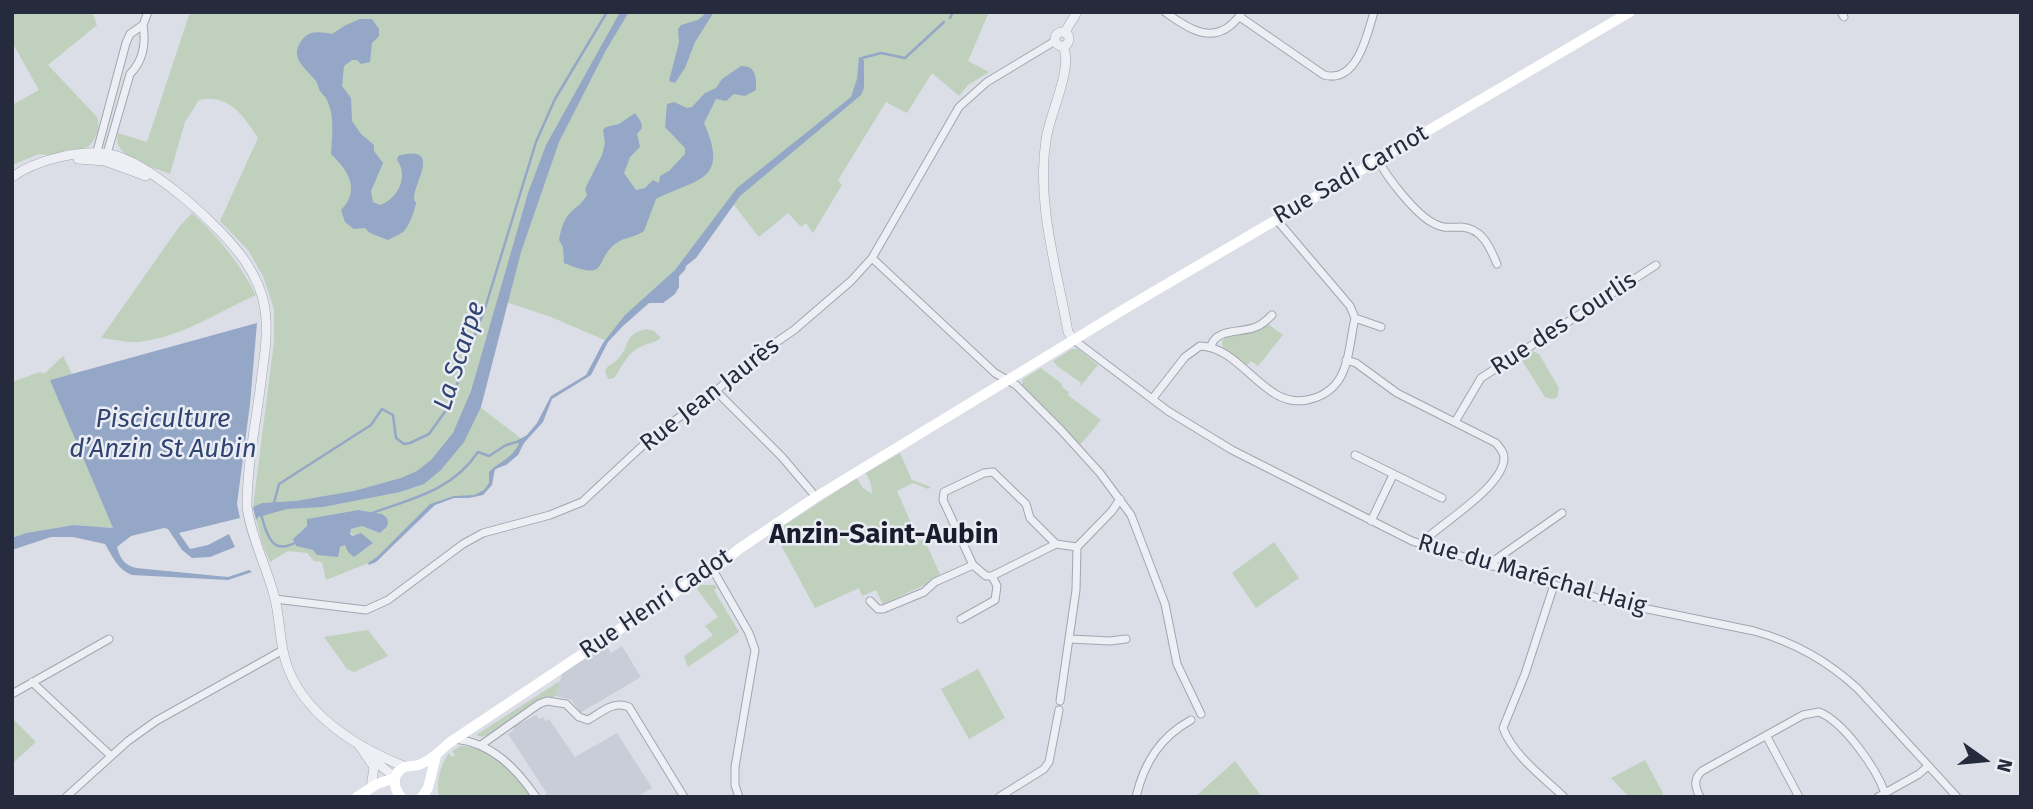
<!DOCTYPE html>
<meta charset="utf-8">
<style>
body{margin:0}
#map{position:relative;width:2033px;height:809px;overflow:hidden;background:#dbdee6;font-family:"Fira Sans",sans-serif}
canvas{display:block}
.frame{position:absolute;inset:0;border:14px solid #252b3c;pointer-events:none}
.north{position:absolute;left:1949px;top:725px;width:70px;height:70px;-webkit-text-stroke:5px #eaedf4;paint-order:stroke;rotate:105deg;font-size:19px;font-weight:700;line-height:28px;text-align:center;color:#252b3c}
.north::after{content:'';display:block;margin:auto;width:24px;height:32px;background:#252b3c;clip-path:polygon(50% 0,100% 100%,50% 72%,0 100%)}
</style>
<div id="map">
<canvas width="2033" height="809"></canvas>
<div class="frame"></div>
<div class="north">N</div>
</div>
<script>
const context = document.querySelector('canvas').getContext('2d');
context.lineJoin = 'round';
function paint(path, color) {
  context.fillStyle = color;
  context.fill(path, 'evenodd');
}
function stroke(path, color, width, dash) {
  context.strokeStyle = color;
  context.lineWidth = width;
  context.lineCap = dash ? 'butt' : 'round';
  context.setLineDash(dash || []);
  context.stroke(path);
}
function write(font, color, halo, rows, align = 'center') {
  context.font = font + ' "Fira Sans",sans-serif';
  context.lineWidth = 5;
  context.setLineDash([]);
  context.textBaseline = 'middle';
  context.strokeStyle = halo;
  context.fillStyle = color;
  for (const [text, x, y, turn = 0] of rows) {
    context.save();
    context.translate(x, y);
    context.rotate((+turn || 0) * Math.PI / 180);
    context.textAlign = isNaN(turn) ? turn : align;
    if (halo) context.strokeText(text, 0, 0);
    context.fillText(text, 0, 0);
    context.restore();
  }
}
paint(new Path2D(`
 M605,643l6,10 11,-7 19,31 -61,36 -8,-13 -16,-4 7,-25z
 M536,715l3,4 4,-2 2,4 4,-2 26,38 42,-24 35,55 -15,9h-85l-2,-2 -5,2 1,-5 -38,-58 6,-4 -1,-3z`), '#c9cdd8');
paint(new Path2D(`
 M12,12h80l5,13 -49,40 49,52c4,10 -1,23 -9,30l-39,8 -10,-1 -27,11v-60l27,-15 -27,-48z
 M190,12h799l-21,49 21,11 -21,13 -9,11 -27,-23 -25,40 -21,-11 -48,78 4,5 -29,48 -7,-10 -5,4 -13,-14 -29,24 -25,-32 -82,92 -45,44 -56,-24 -48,-16 -27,103 47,36 -7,13 -25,21 1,6 -6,10 -10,6 -21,1 -22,7 -57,56 -50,20 -4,-18 -8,-1 -7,-8 -19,-2 -18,11 -8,-19 -9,-36 21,-165v-33l-11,-33 -15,-26 -28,-29 38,-83c-14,-22 -30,-45 -59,-38l-14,22 -15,52c-17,-8 -59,-15 -52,-41l29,9zM358,510l17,4 11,15 -6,4 -18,-7 -11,3 -1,4 21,12 -13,8 -10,-1 -2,-7 -6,2 -3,4 -24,-1 -17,-4 -1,-5 4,-8 8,-7 1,-7z
 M192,213c27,24 47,50 64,82 -38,17 -74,42 -117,47 -12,1 -26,-3 -38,-4l78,-111z
 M1268,324l15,11 -25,31 -7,-5 -5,5 -23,-18 -1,-7 5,-5z
 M647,329l7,2 7,7c-6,5 -14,5 -21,9 -13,6 -18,20 -26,31l-6,1 -3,-8c3,-7 7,-6 12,-11 14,-13 5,-26 30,-31z
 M1072,349h6l20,16 -19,23 2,-5 -24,-17 -4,-5z
 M1530,350l9,4 20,34 -2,10 -5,1 -7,-2 -22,-35v-7z
 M63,356l9,18 -21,6 63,148 -40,-3 -48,8 -14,5v-156l28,-10 4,2z
 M1041,368l20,15 1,4 7,5 -1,3 33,25 -21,25 -58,-60 1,-6z
 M900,453l12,27 19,7 -3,2 -15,-6 -16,8 22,50 5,-2 16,35 -15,11 -42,19 -7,-14 -14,6 -3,-8 -44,20 -41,-76 83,-54 5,9 10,7 -1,-10 -5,-11z
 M1274,542l25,36 -43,30 -24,-35z
 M700,585h15l2,3 -3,2 25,42 -51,35 -4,-11 29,-21 -8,-9 13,-9 -21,-28z
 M368,630l20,26 -34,16 -7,-3 -23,-32z
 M978,669l27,49 -36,21 -28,-50z
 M560,681l-4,15 -14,3 -55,36 -5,2 -6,-2z
 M12,718l24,24 -22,20 -2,-2z
 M461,746c30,1 54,27 70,51h-92c-3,-16 1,-31 10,-44l3,4 3,-2 -3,-4z
 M1645,760l18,33 -2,4h-32l-18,-19z
 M1235,761l27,36h-67z`), '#bfd0bc');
paint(new Path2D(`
 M620,12h9l-23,38 -47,92 -38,110 -40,155 -17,35 -23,28 -17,14 -24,8 -77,15 -36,2 -29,8 -2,3 -3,-13 9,-4 34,-2 58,-10 47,-13 16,-7 14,-11 22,-27 18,-42 57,-198 18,-48z
 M707,12h7l-19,30 -10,26 -10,15 -6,-2 10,-39 -1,-13 3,-4 17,-5z
 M360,19h12l7,10v7l-7,7 -2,19 -9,2 -4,-4h-5l-8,6 -2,20 9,12 1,23 9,13 13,11v6l9,12 -12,28 2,11 7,3c18,-6 29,-29 17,-45l1,-4c43,-12 18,24 16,41 0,8 4,2 1,10 -2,8 -6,19 -12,25 -4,3 -10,5 -15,8l-18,-7 -5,-5 -11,1 -9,-7 -4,-12c20,-20 7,-40 -10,-56 1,-18 4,-38 -4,-54 -2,-4 -5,-6 -7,-9 -2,-3 -2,-7 -4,-10 -10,-13 -28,-23 -14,-41 7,-10 19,-8 30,-6l14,-9z
 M859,57l5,3v28l-3,7 -121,101 -44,62 -10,8 -1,4 -6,6v11l-4,7 -12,9h-14l-26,23 -15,16 -17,33 -39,24 -9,23 -19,21 -6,12 -12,10 -11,4 -3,16 -9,10 -14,3h-15l-19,7 -59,57 -7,3 -1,-2 9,-6 53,-53 24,-8 20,-1 10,-5 5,-7v-11c11,-11 24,-14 30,-29l-1,-3 9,-5 10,-12 14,-27 35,-21 17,-32 22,-28 50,-45 62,-82 114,-91 6,-18z
 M741,66c14,-1 16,11 15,24l-11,6 -11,-2 -8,7 -10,-2 -12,24c26,59 -7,55 -48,76l-12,32c-8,6 -18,6 -26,11 -26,17 -6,41 -54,21l-1,-16 -4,-7c2,-10 4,-20 12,-28 6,-6 11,-8 16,-17l-2,-6 17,-34 3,-12 -2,-13 3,-3 13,-3 16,-11 6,9 1,6 -5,6 3,13 -10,10 -6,16 12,17 9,-2 8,-8 6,3 1,-7 9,-5 16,-17v-6l-20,-21 2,-23 7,-2 13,6 5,-1 13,-14 11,-5 6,-9z
 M257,323l-7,81 -13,100 3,14 -61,15 11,16 18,-4 21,-11 6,13 -25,10 -18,1 -10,-8 -14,-21 -4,-1 -33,8 -14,11c3,11 7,18 19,21l92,9 21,-7 3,2 -24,8 -96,-5c-15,-6 -19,-18 -27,-31l-32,-7h-22l-39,13v-12l14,-5 48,-8 39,3 -63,-148z
 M358,510l24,4 5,4c3,8 -2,11 -7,15l-18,-7 -11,3 -1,5 3,2 8,-3 12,10 -19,14 -6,-5 -3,-7 -5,2 -2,10 -21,-2 -4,-5 -17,-4 -3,-7 14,-13v-7z`), '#95a7c7');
stroke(new Path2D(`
 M950,18l3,-6
 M861,61l1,-3 19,-5 24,5 39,-36
 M274,503l5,-19 92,-59 11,-16 11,6 3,23 8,6 6,-1 19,-9 20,-28 37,-101 50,-163 19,-43 52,-87
 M261,514c5,18 10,43 35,28
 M369,514c42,-15 83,-23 109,-62l11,4 17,-11 14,-4`), '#95a7c7', 2.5);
const minor = new Path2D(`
 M1165,12c20,14 43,32 66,13 5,-5 8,-7 11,-13
 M1841,12l3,5
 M1240,17l84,58c33,9 43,-40 50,-63
 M143,25l5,-13
 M96,155l30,-112 4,-9 13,-9c3,18 1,35 -13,49l-24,83
 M1378,159c8,18 39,57 57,65 9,5 16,3 26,3 21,1 29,20 36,37
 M1276,219l74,87 5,12 26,9
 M872,258l123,115 21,12 45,45 39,43 31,42 34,89 12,60 24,50
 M1074,340l94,71 64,39 180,91 192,59 150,31c40,11 74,30 104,58l99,108
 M1211,346c6,-19 32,-12 47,-20 5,-2 10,-7 14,-11
 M1346,360l10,3 41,30 99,50c4,5 8,9 8,15 0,27 -57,62 -77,80l-2,8
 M716,391l66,66 34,40
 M1153,398l32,-41 15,-11c42,1 64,63 107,54 43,-9 40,-46 48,-82
 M1455,422l26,-44 175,-113
 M1355,455l87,43
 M1371,521l22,-46
 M973,565l-30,-65 1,-8 40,-19 9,-1 33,32 4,14 26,26
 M1491,566l4,-6 67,-47
 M713,570l36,63 6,17 -20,117v18l4,12
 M1554,585l-29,89 -22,54c10,27 40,49 61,69
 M275,599l91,11 22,-10 75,-56 20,-11 67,-18 32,-13 71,-66 63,-45 33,-30 45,-31 57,-49 21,-23 87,-151 28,-25 68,-41
 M870,601l8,8h5l41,-17 11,-10 38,-17 13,11h6l64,-32 21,3
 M961,619l34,-19 2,-14 -5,-10
 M1070,639l40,2 16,-2
 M32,682l79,74
 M12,694l97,-55
 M1060,701l16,-111 1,-43 35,-36 8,-12
 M1767,737l32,60
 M455,739c37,4 61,29 81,58
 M481,745l58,-41 8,-3 19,3 13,13 9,3c13,-7 25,-20 41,-13l55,90
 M66,797l62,-56 28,-20 127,-71
 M999,797l45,-28 5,-7 10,-52
 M1136,797c8,-34 24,-60 55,-77
 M1700,797c-5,-10 -7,-18 2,-26l101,-56 16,-3c25,10 57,56 66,81
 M1878,797l41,-23 9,-8`);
const tertiary = new Path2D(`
 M1055 39a7 7 0 1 1 14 0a7 7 0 1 1-14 0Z
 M1065,32l12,-20
 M1063,46c11,21 -14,69 -17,94 -10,63 11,129 22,192l6,8
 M78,159l27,2 41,15
 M12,177c24,-17 68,-28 97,-23 41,8 113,73 136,107 10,15 18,32 20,49 3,21 0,43 -3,64 -5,44 -15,88 -15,133 4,30 19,58 27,88 6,21 5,43 11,64 15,54 72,89 121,108
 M359,745l15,22 -3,21
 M368,756l27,21`);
stroke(minor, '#a1a5b0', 9);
stroke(tertiary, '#a1a5b0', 10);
stroke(minor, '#eeeff4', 7);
stroke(tertiary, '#eeeff4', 9);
stroke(new Path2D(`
 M357,797l20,-13 18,-6
 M401,797c-8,-9 -10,-24 4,-30 6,-2 11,0 16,-3 12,-5 19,-13 28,-21l243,-162 21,-11 26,-21 77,-52 315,-192 499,-293
 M422,797l6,-9 8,-32`), '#fff', 10);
write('24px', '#252b3c', '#eaedf4', [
 ["Rue Sadi Carnot",1351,175,-30],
 ["Rue des Courlis",1564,324,-33],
 ["Rue Jean Jaurès",710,395,-38],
 ["Rue du Maréchal Haig",1532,575,16],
 ["Rue Henri Cadot",656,604,-34]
]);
write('italic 26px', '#2f4470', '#eaedf4', [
 ["La Scarpe",460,356,-72],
 ["Pisciculture",163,420],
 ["d’Anzin St Aubin",163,450]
]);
write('bold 28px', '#181c2c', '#eaedf4', [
 ["Anzin-Saint-Aubin",884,535]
]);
</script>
